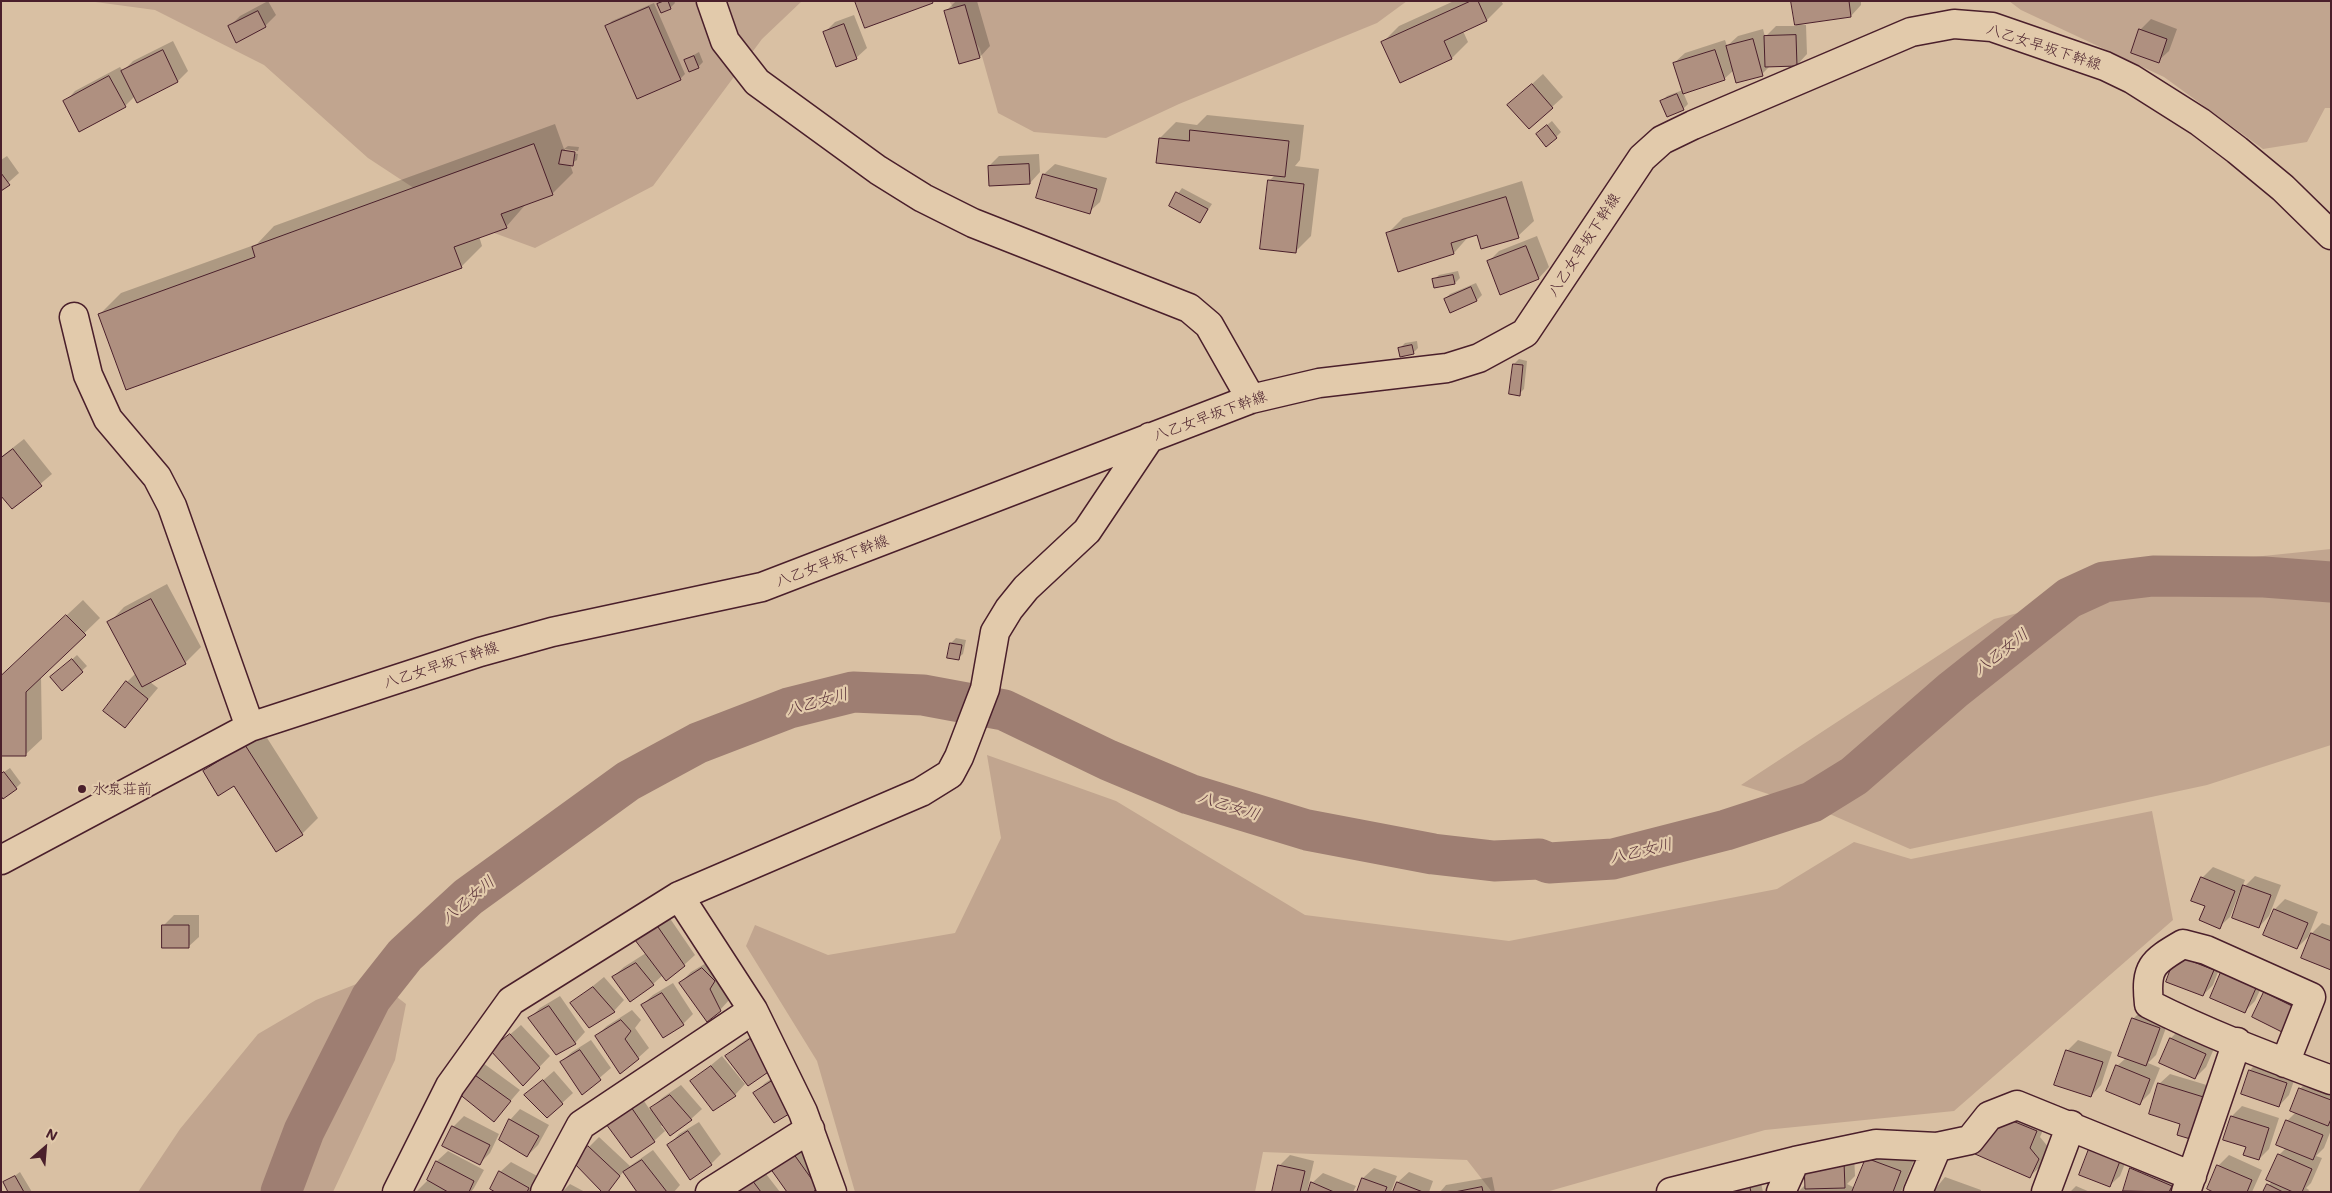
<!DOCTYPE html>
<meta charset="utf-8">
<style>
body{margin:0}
#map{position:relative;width:2332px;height:1193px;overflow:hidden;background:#d9c0a3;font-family:Mali,sans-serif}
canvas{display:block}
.frame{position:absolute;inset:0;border:2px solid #4a1f2b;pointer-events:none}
.north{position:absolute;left:20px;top:1123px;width:50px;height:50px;-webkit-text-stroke:4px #e2caab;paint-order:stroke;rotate:27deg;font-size:14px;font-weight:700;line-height:20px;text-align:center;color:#4a1f2b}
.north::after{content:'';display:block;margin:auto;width:18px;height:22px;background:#4a1f2b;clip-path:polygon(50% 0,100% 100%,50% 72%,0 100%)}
</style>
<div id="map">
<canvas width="2332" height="1193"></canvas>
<div class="frame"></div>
<div class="north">N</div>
</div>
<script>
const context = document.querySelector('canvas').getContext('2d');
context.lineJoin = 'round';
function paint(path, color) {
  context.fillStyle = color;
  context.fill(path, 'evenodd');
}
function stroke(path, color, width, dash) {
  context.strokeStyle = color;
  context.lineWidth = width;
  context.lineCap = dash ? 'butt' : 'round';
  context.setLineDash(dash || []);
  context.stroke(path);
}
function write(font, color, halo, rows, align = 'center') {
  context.font = font + ' Mali,"Klee One",sans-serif';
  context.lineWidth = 4.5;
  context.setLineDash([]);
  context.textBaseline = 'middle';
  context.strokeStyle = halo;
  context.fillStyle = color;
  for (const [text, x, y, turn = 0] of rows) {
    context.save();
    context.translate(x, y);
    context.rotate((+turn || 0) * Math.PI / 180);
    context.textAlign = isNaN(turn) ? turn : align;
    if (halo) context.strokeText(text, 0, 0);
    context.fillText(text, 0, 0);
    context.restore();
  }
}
paint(new Path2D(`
 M88,1h714l-40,38 -109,147 -118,62 -68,-25 -99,-65 -104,-93 -109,-55z
 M949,1h458l-30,22 -198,81 -73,34 -72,-6 -36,-19 -18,-64z
 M2009,1h322v107h-6l-18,34 -44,7 -99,-72 -143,-67z
 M2331,549v196l-124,40 -297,64 -78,-34 -91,-30 253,-166 240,-60z
 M987,755l129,46 189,114 204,26 268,-52 77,-47 57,17 241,-48 21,109 -219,191 -189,19 -219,62h-54l-25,-32 -204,-8 -8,40h-400l-38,-131 -71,-115 9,-21 73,30 127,-22 46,-95z
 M364,981l16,3 26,20 -11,56 -62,132h-195l42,-63 78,-95 58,-34z`), '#c1a58f');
paint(new Path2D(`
 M268,1l8,14 -11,11 -28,15 -8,-14 11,-11z
 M661,1h13l1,2 -5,5 -11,-4z
 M956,1h21l13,45 -10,11 -20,6 -15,-51z
 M1454,1h47l2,3 -16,16 -24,11 5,11 -16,16 -51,23 -18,-39 16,-16z
 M1792,1h69v4l-10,11 -54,8 9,1 1,29 -10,11h-26l-9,9 -28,-4 -10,9 -41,13 5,12 -5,5 -21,-8 5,-5 16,-6 -9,-27 11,-10 40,-13 2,6 11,-10 25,-7 2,8 11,-11h20z
 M654,3l31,71 -5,5 -73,-53 5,-5z
 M854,15l13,33 -11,10 -32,-25 11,-11z
 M2151,19l26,10 -8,22 -11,10 -18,-31z
 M173,41l15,30 -10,10 -41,20 -2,-5 -10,10 -60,-4 10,-11 45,-24 3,4 10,-10z
 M699,52l4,10 -5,5 -13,-7z
 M1543,74l20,23 -11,10 -43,-2z
 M1207,115l97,10 -4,35 -5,6 24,3 -8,67 -16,16 -25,-72 5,-5 -115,-37 16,-16 21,3z
 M1552,121l9,11 -5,5 -14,-8z
 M555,124l9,25 4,-3 11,1 -1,4 -13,-2v3l13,2 -1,6 -7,4 3,9 -21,21 -26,10 -20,23 -27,9 3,10 -21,21 -361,47 21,-21 136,-49 17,-18z
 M1039,154l1,18 -10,11 -41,-17 10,-10z
 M7,156l12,17 -18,16v-29z
 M1055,164l52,14 -7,24 -11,10 -51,-14 6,-24z
 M1522,181l12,40 -16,15 -41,-2 -8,2 -15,17 -67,-19 16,-16z
 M1182,188l30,16 -12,18 -30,-17z
 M1537,236l12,31 -10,11 -39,15 -12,-31 11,-11z
 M1458,271l2,7 -5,5 -21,-3 5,-5z
 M1476,283l6,12 -5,5 -26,11 -6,-12 5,-5z
 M1417,341l1,7 -5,5 -13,-5 5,-5z
 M1519,359l8,2 -3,28 -5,5 -5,-30z
 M24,439l28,35 -40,34 -11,-14v-37z
 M167,584l34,63 -16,16 -35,19 8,6 -33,39 2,-45 9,-9 -27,-50 15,-16z
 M83,600l17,18 -59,57 1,64 -16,15 -18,-84z
 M956,638l10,2 -3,14 -5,4 -9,-1 2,-14z
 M77,655l10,11 -25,23 -5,-16z
 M262,730l56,88 -16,16 -68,-50 -29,-13 16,-15z
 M10,768l11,15 -5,5 -15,5v-19z
 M2213,867l32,13 -4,10 14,-14 26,9 -12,31 -10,11 -19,-36 -10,26 -11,10 -13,-21 -4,-28z
 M2285,899l33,13 -10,25 -11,11 -32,-14 10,-25z
 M174,915h25v22l-11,10 -25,-21z
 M669,917l26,38 -11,10 -21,10 -10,9 -40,-7 11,-10 22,-14 -9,-13 10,-10z
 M2322,923l9,3v43l-29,-12 10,-24z
 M2177,956l46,3 -10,26 -10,10z
 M713,959l17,40 -10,11 -40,-27 11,-11z
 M2233,962l33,15 -11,24 -10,10 -23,-38z
 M604,977l20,23 -10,11 -24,16 -18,-24z
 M2276,982l28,14 -12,24 -10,10 -17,-37z
 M673,983l20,31 -10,10 -41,-19 11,-10z
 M560,996l25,36 -10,11 -45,-25 10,-10z
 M2144,1008l26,9 -14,38 -8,8 12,5 -10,25 -10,10 -23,-37 9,-8 -6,-3 14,-37z
 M632,1010l9,10 -6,8 14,20 -11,10 -42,-22 11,-10z
 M521,1025l29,31 -27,28 -31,-34z
 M2181,1028l35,16 -10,23 -11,11 -24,-40z
 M761,1029l23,28 -57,-1 10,-10z
 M591,1040l20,28 -29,25 -21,-31 11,-10z
 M2078,1040l34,12 -11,33 -10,11 -24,-45z
 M722,1056l23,28 -10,11 -43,-14z
 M2260,1060l37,12 -8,23 -10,11 -29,-36z
 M483,1063l37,27 -26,30 -35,-27z
 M786,1069l18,31 -50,-6 11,-11z
 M554,1071l19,22 -26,24 -21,-22z
 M2170,1074l50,15 -38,34 -23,-39z
 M2310,1078l21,8v44l-7,18 -8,8 6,2 -11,25 -5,5 3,2 -1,2h-44l8,-11 -4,-2 11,-24 7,-7 1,-27 9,-9 4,-23z
 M681,1085l21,24 -11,10 -28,6 -2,1 4,5 -11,10 -46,-17 34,-26 8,12 12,-12z
 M2242,1106l37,12 -10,31 -10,10 -12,-13 -23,-7 8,-23z
 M520,1109l29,16 -11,20 -11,11 -17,-36z
 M1999,1115l48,6 -7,16 9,11 -8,18 -11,10z
 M464,1116l35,18 -9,19 -10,10 -27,-36z
 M699,1122l22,32 -10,10 -42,-19 10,-11z
 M599,1137l31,29 23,-16 27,35 -6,7h-36l-14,-21 -17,21 -33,-30z
 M804,1144l14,43 -46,-19z
 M448,1151l36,19 -10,18 -3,4h-55l13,-13 8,-18z
 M2130,1151l-10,25 -11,10 -29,-12z
 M1854,1152l1,24 -8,8 8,4 12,-30 49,-3 -15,37h-103l8,-8z
 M1290,1155l24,6 -7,31h-34l7,-27z
 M2229,1155l33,15 -10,22h-36l2,-26z
 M2142,1159l39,16 -6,17 -50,-2 7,-21z
 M511,1162l28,15 -7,15h-34l2,-20z
 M1374,1168l23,8 -6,16h-33l5,-14z
 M1758,1169l5,23h-63z
 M763,1170l17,22h-47z
 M20,1172l12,20h-22l-5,-9z
 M1409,1172l24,9 -4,11h-34l3,-10z
 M1323,1173l33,13 -3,6h-44l3,-9z
 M1492,1177l3,15h-55l6,-7z
 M1945,1177l36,13v2h-48z
 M570,1184l15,8h-23z
 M2076,1186l14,6h-20z`), '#0003');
stroke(new Path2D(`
 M281,1192l23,-61 67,-133 34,-43 63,-58 160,-116 70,-38 91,-35 64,-16 70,3 81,15 104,50 81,34 118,36 126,24 61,7 45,-2 10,4 64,-4 113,-29 86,-28 42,-26 99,-86 116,-92 35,-16 49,-6 111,1 67,5`), '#9e7e72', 41);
const building = new Path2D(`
 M664,1h4l3,8 -10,4 -4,-9z
 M855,1h77l1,2 -68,25z
 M1471,1h7l9,20 -43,20 8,18 -52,24 -19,-41z
 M1791,1h58l2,16 -56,8z
 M965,5l15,53 -21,6 -15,-53z
 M649,7l32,73 -44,19 -32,-73z
 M258,11l8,16 -30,16 -8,-17z
 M844,24l13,35 -21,8 -13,-35z
 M2139,29l28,10 -8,24 -28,-10z
 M1796,35l1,31 -32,1 -1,-31z
 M1753,39l10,37 -27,7 -10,-37z
 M163,50l15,32 -41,21 -16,-32z
 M1715,50l10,30 -42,14 -10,-31z
 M694,56l5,12 -10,4 -5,-12z
 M109,76l17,31 -47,25 -16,-31z
 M1532,84l21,24 -24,21 -22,-24z
 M1677,94l7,16 -17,7 -7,-16z
 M1547,125l10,13 -11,9 -10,-13z
 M1190,130l99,11 -4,36 -129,-14 3,-25 30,3z
 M534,144l19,51 -52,19 6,14 -53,19 8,21 -336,122 -28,-76 157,-57 -3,-10z
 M562,150l13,2 -2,14 -14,-2z
 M1029,164l1,20 -41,2 -1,-20z
 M1,173l9,12 -9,6z
 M1043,174l54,15 -7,25 -54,-16z
 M1268,180l36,4 -8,69 -36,-4z
 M1176,192l32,17 -8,14 -31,-17z
 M1506,197l13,41 -38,11 -4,-14 -26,8 3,11 -56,18 -12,-39z
 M1526,246l13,33 -39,16 -13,-34z
 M1453,275l2,9 -21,4 -2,-9z
 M1471,287l6,14 -27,12 -6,-14z
 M1412,345l2,9 -14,3 -2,-9z
 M1513,364l10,1 -3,31 -11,-2z
 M13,449l29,37 -30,23 -11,-13v-38z
 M151,599l35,65 -44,23 -35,-65z
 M66,615l20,20 -60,57v64h-25v-80z
 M950,643l12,2 -3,15 -12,-2z
 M72,659l11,13 -21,19 -12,-14z
 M126,681l22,18 -23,29 -22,-17z
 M245,745l58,90 -27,17 -42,-66 -16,10 -15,-25z
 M4,772l13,17 -14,10 -2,-3v-22z
 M2201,877l34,14 -15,38 -21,-9 6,-14 -14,-5z
 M2243,885l28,10 -12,33 -27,-10z
 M2274,909l34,14 -11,26 -34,-14z
 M162,925h27v23h-27z
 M658,927l27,39 -19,15 -31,-41z
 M2311,933l20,8v29l-30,-12z
 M2176,955l38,15 -11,26 -37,-14z
 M636,963l18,22 -24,17 -18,-25z
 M702,968l13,13 -5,8 11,22 -14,11 -28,-39z
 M2221,972l35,16 -11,25 -35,-15z
 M593,987l22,25 -26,16 -19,-25z
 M2264,992l30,15 -12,25 -30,-15z
 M662,993l22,32 -21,13 -22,-33z
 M549,1006l27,38 -20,11 -28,-37z
 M2132,1018l28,10 -14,38 -28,-10z
 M621,1020l10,11 -6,8 14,20 -19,15 -25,-38z
 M510,1034l30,34 -17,18 -33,-36z
 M2170,1038l36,16 -11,25 -36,-16z
 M750,1039l24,29 -26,18 -23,-30z
 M580,1050l21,30 -19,15 -22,-33z
 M2066,1050l37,12 -12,35 -37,-12z
 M2116,1065l34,14 -10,26 -34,-14z
 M711,1066l25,30 -23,15 -23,-30z
 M2249,1070l38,13 -8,24 -38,-13z
 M472,1073l39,28 -17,21 -36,-29z
 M775,1079l19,32 -20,12 -21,-30z
 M543,1080l20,24 -16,14 -23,-23z
 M2158,1083l52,16 -13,42 -20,-6 3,-11 -31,-10z
 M2299,1088l32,12v19l-3,7 -38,-15z
 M670,1095l22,25 -22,16 -20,-28z
 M631,1107l24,35 -24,16 -25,-34z
 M1998,1115l39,16 -7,17 9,11 -9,19 -55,-24 9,-21z
 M2231,1116l38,12 -10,32 -16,-5 3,-8 -23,-7z
 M509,1119l30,17 -12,21 -28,-17z
 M2286,1120l37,15 -10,25 -37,-15z
 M452,1126l38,19 -10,20 -38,-19z
 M688,1131l24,34 -22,15 -23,-35z
 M588,1146l32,30 -12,16h-6l-29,-30z
 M2089,1149l31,12 -10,26 -31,-12z
 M793,1153l25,35 -5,4h-26l-17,-24z
 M2278,1154l34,15 -10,23h-9l-27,-12z
 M1866,1158l35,13 -8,21h-41z
 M642,1160l25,32h-30l-14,-20z
 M436,1161l38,20 -5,11h-21l-21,-12z
 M1844,1162l1,26 -40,1 -1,-26z
 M1278,1165l27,6 -5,21h-28z
 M2217,1165l35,15 -5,12h-34l-6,-3z
 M2130,1168l42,18 -3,6 -46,-1z
 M499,1171l30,17 -2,4h-32l-5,-3z
 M15,1176l9,16h-16l-5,-10z
 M1362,1178l25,9 -2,5h-28z
 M1748,1179l3,13h-40z
 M752,1180l9,12h-30z
 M1311,1182l23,10h-26z
 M1397,1182l26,10h-30z
 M2267,1184l16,8h-20z
 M1482,1187l1,5h-28z`);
paint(building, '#af9080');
stroke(building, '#4a1f2b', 1);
const minor = new Path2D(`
 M711,1l14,40 32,41 121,88 45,28 50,25 216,85 20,17 42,74
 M74,317l14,58 20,44 49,58 15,29 78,221
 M1,860l249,-133 230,-75 72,-20 210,-45 489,-188 68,-16 128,-15 32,-10 46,-25 117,-175 20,-18 31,-15 218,-93 43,-8 38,3 113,39 27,13 68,43 37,28 46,38 48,47
 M679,896l74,114 50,102 29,80
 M2285,1063l26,-66 -105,-47 -23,-6c-31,18 -38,23 -34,60 59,30 121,53 182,76
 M397,1192l53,-106 61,-85 168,-105 242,-104 29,-18 9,-17 26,-68 10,-57 14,-23 17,-21 61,-57 63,-94
 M545,1192l36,-67 172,-115
 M710,1192l100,-63
 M1671,1192l124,-31 81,-17 61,3 33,-7 19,-24 28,-11 175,71
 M1781,1192l14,-31
 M1918,1192l19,-45
 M2046,1192l25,-67
 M2186,1192l51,-150`);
stroke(minor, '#4a1f2b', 31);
stroke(minor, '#e2caab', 28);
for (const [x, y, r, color] of [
 [82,789,5,"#4a1f2b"]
]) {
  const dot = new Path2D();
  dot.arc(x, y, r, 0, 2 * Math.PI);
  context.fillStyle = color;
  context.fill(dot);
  stroke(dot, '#e2caab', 2);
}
write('15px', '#4a1f2b', '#e2caab', [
 ["八乙女早坂下幹線",2044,47,18],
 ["八乙女早坂下幹線",1584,245,-57],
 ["八乙女早坂下幹線",1210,416,-20],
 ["八乙女早坂下幹線",832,561,-21],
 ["八乙女早坂下幹線",441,665,-18]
]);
write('15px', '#4a1f2b', '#e2caab', [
 ["水泉荘前",92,789]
], 'left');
write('italic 16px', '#5b3239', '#e2caab', [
 ["八乙女川",2001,652,-38],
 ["八乙女川",817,702,-15],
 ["八乙女川",1229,806,17],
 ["八乙女川",1641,851,-13],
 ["八乙女川",468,900,-40]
]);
</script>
